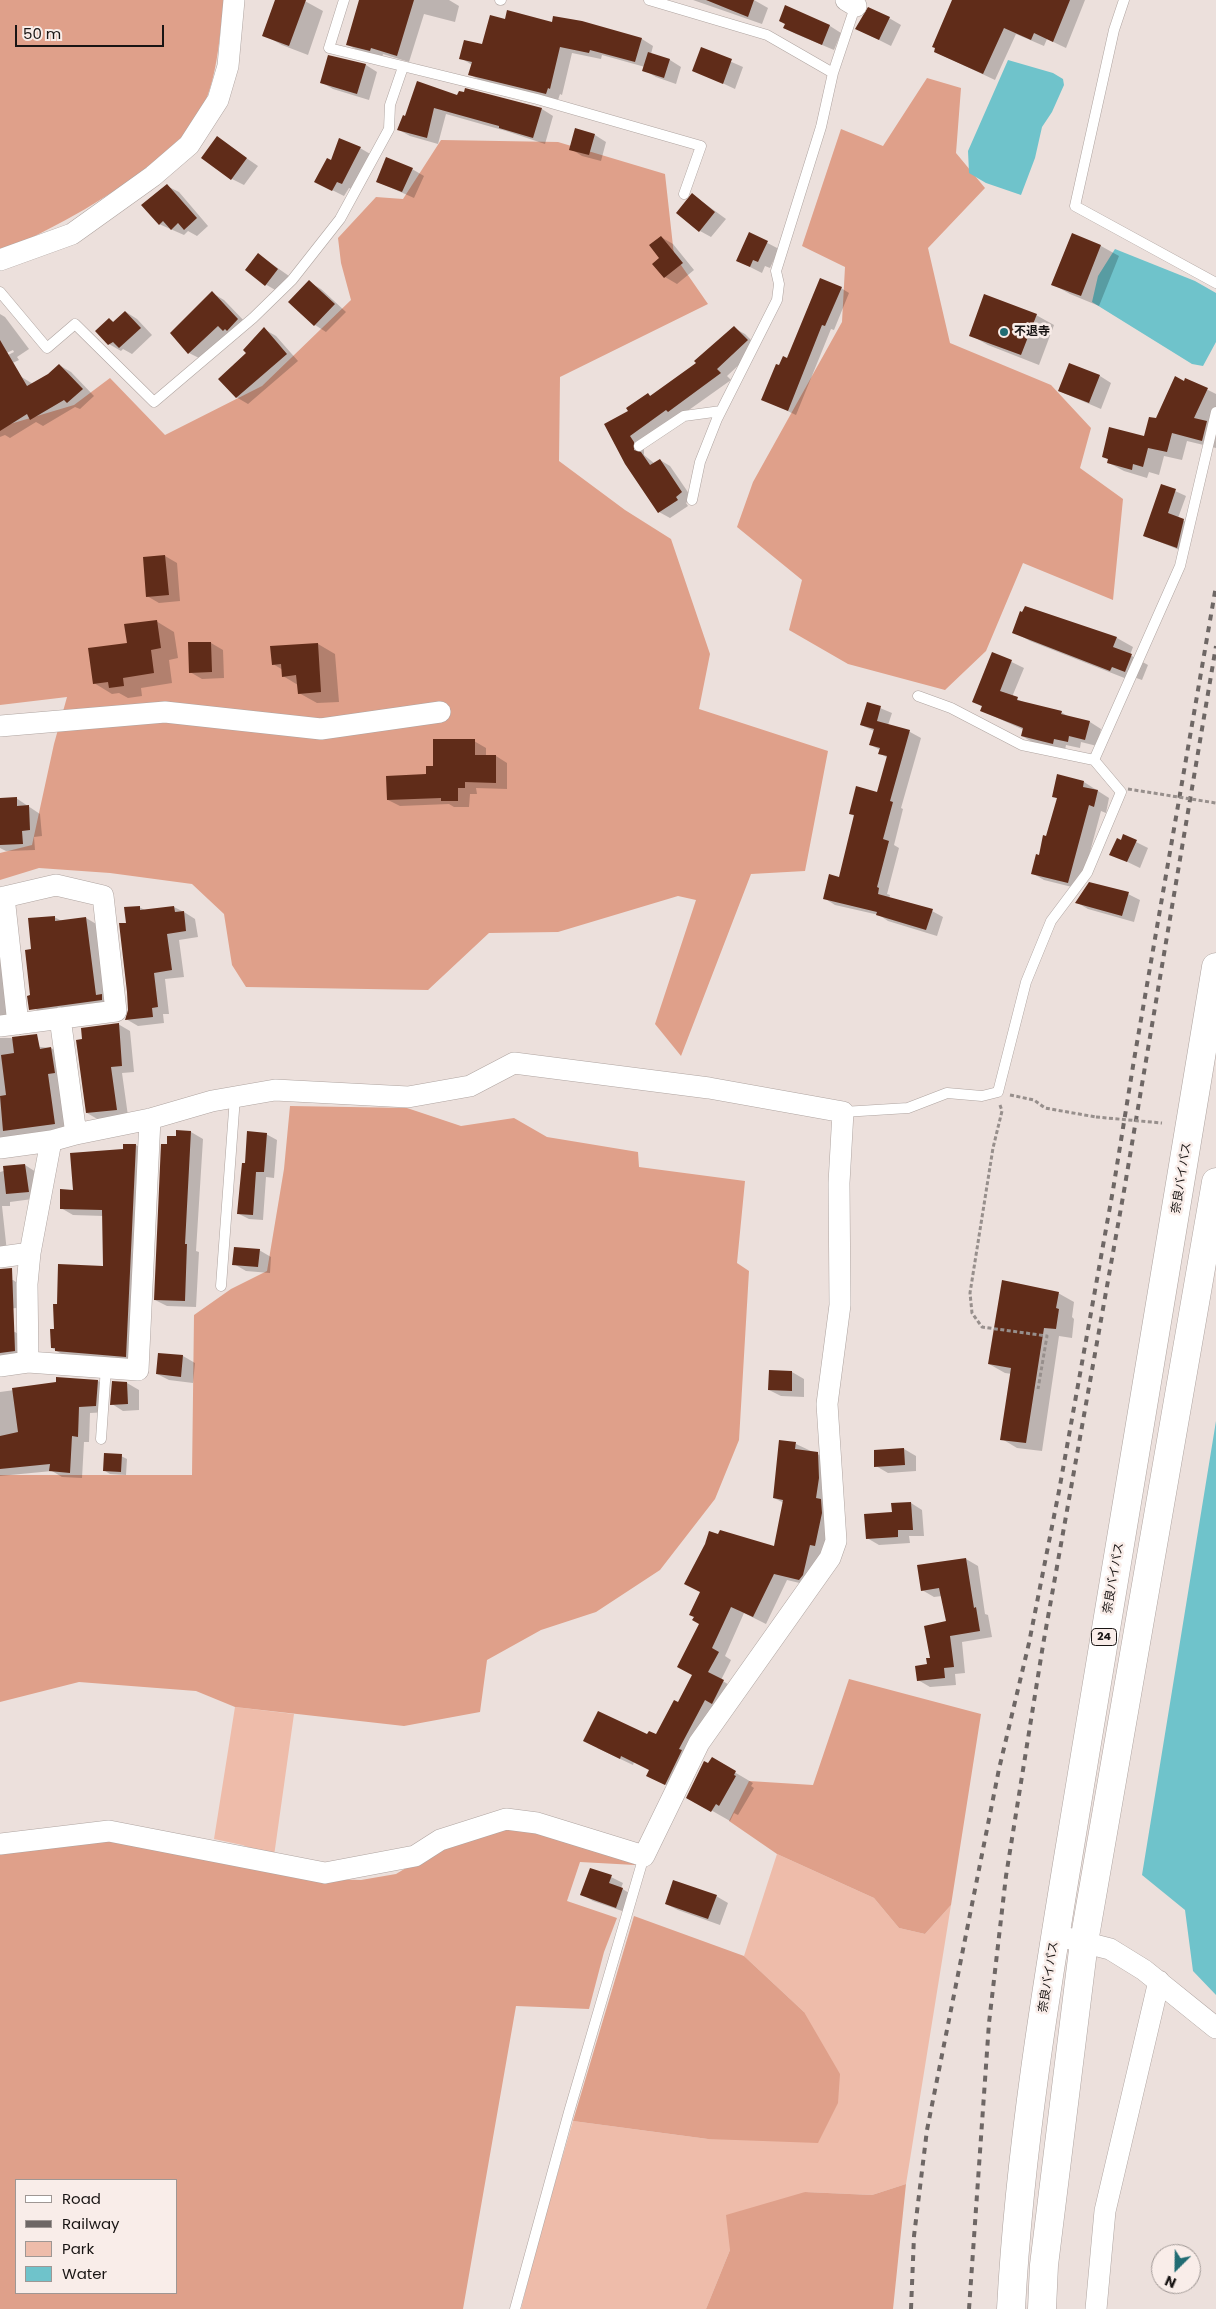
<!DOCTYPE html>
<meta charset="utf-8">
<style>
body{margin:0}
#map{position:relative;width:1216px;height:2309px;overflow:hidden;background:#ece0dc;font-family:Poppins,sans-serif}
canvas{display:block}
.legend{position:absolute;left:15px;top:2179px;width:162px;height:115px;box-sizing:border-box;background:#f9ede9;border:1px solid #9f9794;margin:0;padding:6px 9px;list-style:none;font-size:15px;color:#191514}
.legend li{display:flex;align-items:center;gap:10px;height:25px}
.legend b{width:25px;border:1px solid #9f9794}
.north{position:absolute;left:1151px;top:2244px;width:50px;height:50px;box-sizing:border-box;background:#f9ede9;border:1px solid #9f9794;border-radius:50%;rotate:203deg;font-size:14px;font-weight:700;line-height:20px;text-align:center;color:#191514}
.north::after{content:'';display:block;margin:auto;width:18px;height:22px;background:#216c73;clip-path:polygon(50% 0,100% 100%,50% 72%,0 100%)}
.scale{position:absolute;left:15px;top:25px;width:149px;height:22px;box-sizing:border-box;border:2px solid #191514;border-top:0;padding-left:6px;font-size:15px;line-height:18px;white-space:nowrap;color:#191514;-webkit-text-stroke:4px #f9ede9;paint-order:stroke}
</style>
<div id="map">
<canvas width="1216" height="2309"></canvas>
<ul class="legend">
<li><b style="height:6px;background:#fff"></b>Road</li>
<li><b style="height:6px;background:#6e6765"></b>Railway</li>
<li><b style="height:14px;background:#eebcaa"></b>Park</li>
<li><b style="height:14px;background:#6fc3cb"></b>Water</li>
</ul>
<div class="north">N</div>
<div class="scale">50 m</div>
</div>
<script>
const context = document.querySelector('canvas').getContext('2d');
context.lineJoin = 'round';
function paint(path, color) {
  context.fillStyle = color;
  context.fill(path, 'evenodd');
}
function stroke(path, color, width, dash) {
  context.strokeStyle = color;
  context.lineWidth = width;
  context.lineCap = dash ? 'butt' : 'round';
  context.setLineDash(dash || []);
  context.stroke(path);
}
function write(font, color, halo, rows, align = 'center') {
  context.font = font + ' Poppins,"Noto Sans JP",sans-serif';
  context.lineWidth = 5;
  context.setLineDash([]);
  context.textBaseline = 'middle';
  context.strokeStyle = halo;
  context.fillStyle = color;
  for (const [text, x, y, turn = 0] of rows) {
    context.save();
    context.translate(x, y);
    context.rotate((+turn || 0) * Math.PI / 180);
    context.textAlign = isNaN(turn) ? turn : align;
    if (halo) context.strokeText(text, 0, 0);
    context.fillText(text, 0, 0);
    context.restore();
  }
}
paint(new Path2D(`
 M235,1707l59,7 -20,142 -32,-11 -28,-6z
 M777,1854l97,44 25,30 26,6 26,-29 -45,279 -34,11 -67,-3 -75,58 -24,59h-185l16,-65 36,-123 135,18 96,-127 -60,-56z`), '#eebcaa');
paint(new Path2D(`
 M0,0h224c-5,39 -6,80 -25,115 -8,16 -23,27 -36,39 -50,43 -104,71 -163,99z
 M927,78l34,10 -5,65 29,35 -57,60 22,95 101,42 40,43 -11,40 43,31 -10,101 -90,-37 -37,88 -41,39 -97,-26 -59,-34 13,-50 -65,-53 16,-45 89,-160 3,-55 -43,-21 39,-117 42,17z
 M441,140l117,2 107,32 9,81 34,49 -148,73 -1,84 66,49 46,29 39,115 -11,55 129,42 -23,120 -54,3 -70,182 -26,-32 41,-124 -18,-4 -120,36 -69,1 -61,57 -182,-3 -14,-22 -8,-51 -32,-30 -82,-11 -71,-5 -39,12v-27l32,-8 22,-101 13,-47 -67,8v-278l74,-22 36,-27 55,57 97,-49 89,-86 -10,-37 -3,-25 38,-41 27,2z
 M290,1106l117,2 54,18 53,-8 33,19 91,15 1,15 106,14 -8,82 12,8 -10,169 -24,59 -55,71 -64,42 -55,18 -54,30 -7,52 -76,14 -169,-19 -39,-16 -117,-9 -79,20v-227h192l2,-160 37,-26 36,-18 17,-102z
 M849,1679l132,35 -30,191 -26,29 -26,-6 -25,-30 -97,-44 -48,-33 20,-40 64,4z
 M512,1826l121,35 2,4 -55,-3 -13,39 50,17 -13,34 -15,57 -73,-3 -53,303h-463v-467l116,-6 207,43 38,1 35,-6 47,-28zM16,2180h160v113h-160z
 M634,1916l110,40 60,56 36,62 -2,29 -20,40 -110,-4 -135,-18z
 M906,2184l-13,125h-187l24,-59 -4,-35 79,-23 67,3z`), '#dfa08a');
paint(new Path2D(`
 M1008,60l45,13 10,6 1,6 -12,27 -10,15 -7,31 -14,37 -35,-12 -17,-10 -1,-22z
 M1115,249l80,32 21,12v49l-13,24 -11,-2 -100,-62 6,-26z
 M1216,1421v574l-23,-24 -8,-61 -43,-35z`), '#6fc3cb');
paint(new Path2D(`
 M276,0h27l20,11 -15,44 -26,-10 -18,-10z
 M368,0h81l10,6 -4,16 -31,-8 -15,48 -26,-8 -1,3 -23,-6 -11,-6z
 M693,0h61l14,8 -6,16z
 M954,0h131l-19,48 -19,-9 -3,7 -28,-12 -21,46 -60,-28z
 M889,18l12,7 -10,21 -34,-17z
 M506,20l47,3 89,16 11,7 -2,8 19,6 11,7 -5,17 -20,-7 -12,-7 1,-3 -43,-12 -1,4 -29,-6 -10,42 -2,-1 -2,6 -76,-19 -12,-6 2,-10 -11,-7 22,-12z
 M786,24l44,2 11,7 -7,17 -38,-16 -12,-6z
 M702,49l41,18 -8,22 -41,-19z
 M329,57l37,8 11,7 -8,28 -36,-11 -12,-7z
 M458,97l84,12 11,7 -8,28 -39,-13 -60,-17 -8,30 -28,-8 -11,-6 5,-13z
 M595,135l11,7 -5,19 -19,-5 -11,-7z
 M217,138l41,28 -14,19 -12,-6z
 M360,148l12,7 -18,35 -5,-2 -5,8 -16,-8 4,-26z
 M412,169l12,7 -10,22 -36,-16z
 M167,186l12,6 29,34 -11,10 -9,-5 -4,4 -25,-11z
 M693,195l33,24 -15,18 -11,-6z
 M750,234l29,15 -9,19 -5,-2 -3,7 -24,-12z
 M1072,234l29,12 18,10 -20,50 -29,-12 -18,-10z
 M661,237l12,7 21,26 -17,14 -12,-7 -4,-19z
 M259,255l30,21 -12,15 -12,-7z
 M309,282l12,7 25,23 -20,20 -11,-7 -25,-23z
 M841,288l8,5 -15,37 -3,-1 -35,86 -34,-16 26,-40z
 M212,293l12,7 25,26 -10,11 -3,-1 -35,23 -12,-6z
 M126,312l11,7 15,16 -20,19 -9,-5 -2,2 -12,-7 -12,-13 12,-12 6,4z
 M0,314l5,3 24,32 -12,8 2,3 -19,9v-10l14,-7 -1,-2 -13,6z
 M1036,315l18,10 -15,40 -51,-20 -18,-10z
 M734,328l11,6 13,13 -31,29 4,4 -52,37 -39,25 4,7v6l11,9 5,-4 10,6 22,32 -6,5 2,3 -18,12 -11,-6 -33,-49 4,-51 18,-18 4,3 46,-33z
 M264,329l12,7 22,25 -50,43 -12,-7 12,-44z
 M59,365l12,7 23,24 -14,13 -5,-2 -32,19 -7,-4 -26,16 -5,-3 -5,2v-49l20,-12 13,8 16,-9z
 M1100,376l11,7 -10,26 -42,-18z
 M1186,379l30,15v54l-29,-7 -5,19 -18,-4 -5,19 -10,-3 -2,6 -23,-7 -15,-8v-3l-6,-4 42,-18z
 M1162,485l24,11 -8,22 16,8 -7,27 -42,-17z
 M165,556l12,7 3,38 -21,2 -12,-7z
 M156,621l18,11 4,26 -9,2 3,23 -31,5 1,8 -14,2 -9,-5 -7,1 -18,-11z
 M1014,632l103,6 16,9 -3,8 18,10 -6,15 -14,-5 -1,4 -97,-38z
 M211,643l12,7 1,28 -22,1 -12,-7 -1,-28z
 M318,644l17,10 4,48 -22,1 -18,-10 -1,-8 -15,-9v-6l-10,-6z
 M993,653l31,15 -12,29 14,6 35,9 10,6 19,4 11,7 -4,17 -16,-4 -1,6 -14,-3 -1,5 -31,-7 -12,-7 2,-6 -42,-19 1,-4 -10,-5z
 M868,703l24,10 -4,12 22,7 11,6 -20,70 2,1 -9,36 5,3 -12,46 3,1 -1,4 43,12 11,6 -6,19 -49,-15 -9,-6 -44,-10 -11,-7 16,-20 15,-62 -5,-2 28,-20 10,-36 -9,-5 1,-3 -9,-5 3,-14 -13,-6z
 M474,741l12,7v8h10l11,7v26l-31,-1 1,6h-7l-1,13h-15l-5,-3 -49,2 -12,-6 40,-25 6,-7z
 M1084,782l25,16 -3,15 -5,-2 -21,78 -36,-9 -12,-7 15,-36 11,-38 -5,-3z
 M16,798l24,16 2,22 -8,1 1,13 -29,1 -6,-3v-49z
 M1124,836l24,12 -8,20 -29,-14z
 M1090,883l38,11 12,6 -6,22 -46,-13 -12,-7z
 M139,907l6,3 29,-3 10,5 11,7 3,18 -19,3 5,37 -19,2 4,35h-6l1,9 -26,3 -12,-7 4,-9 -3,-86z
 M54,917l8,4 24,-3 12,7 15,77 -68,13 -11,-7 -2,-58z
 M0,962l7,4 8,53 -15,9z
 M118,1024l12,7 4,41 -12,1 6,43 -29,4 -12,-7 -3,-73z
 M0,1038h11l11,7 29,3 12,7 3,75 -66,9z
 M191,1132l12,7 -7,112 3,1 -3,55 -29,-1 -12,-6 13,-155 9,-7z
 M266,1134l11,6 -3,38 -8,-1 -3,43 -14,-1 -10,-5 7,-50z
 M124,1145h12l12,7 -10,211 -70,-5 -16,-10 30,-26 23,-54 -1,-52 -31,-1 -12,-7 13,-17 50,-41z
 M25,1165l11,7 4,26 -30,4v4h-8l5,46 -7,6v-86z
 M259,1250l12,7 -1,16 -24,-2 -12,-7z
 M13,1280l9,6 2,21 -24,3v-29z
 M1058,1293l16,9 -2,15 2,2 -2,19 -13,-2 -17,115 -25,-3 -15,-9 10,-65 -7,-1 -16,-9z
 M15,1332l11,7 1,18 -27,10v-32z
 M159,1354l24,2 12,7 -2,20 -24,-3 -12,-6z
 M792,1372l12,7v18l-23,-1 -12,-6z
 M98,1381l11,7 -1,24 -18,1 -1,29h-5l-2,36 -20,-1 -10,-6 -52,5v-84l58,-8z
 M113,1382l14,1 12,7v20l-16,1 -11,-7z
 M796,1444l34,16 3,48 -18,74 -3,4 -25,-6 -21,44 -22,-11 -19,43 6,4 -10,20 15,9 -58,102 -30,-15 3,-6 -17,-8 -1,3 -36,-17 59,-13 23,-31 15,-29 -15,-9 96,-118 9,-45 -10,-5z
 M904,1449l12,7v15l-28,2 -12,-7z
 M121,1456l6,3 -1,16 -16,-1 -5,-3z
 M911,1503l11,7 2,26h-15l1,7 -31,2 -12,-7 26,-24z
 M966,1559l12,7 7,48 3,1 4,22 -30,5 3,31 -10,1 1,11 -26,2 -12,-7 14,-21 15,-37 -5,-26 -8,1 -12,-7z
 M712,1759l41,24 -2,3 3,2 -16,27 -4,-2 -4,8 -42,-24z
 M611,1877l12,6 -2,5 13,8 -6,17 -35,-12 -12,-7z
 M716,1896l12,7 -8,22 -42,-15 -12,-6z`), '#0003');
paint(new Path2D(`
 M275,0h31l-17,46 -27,-10z
 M359,0h55l-17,56 -26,-8 -1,3 -24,-6z
 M706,0h48l-6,17z
 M952,0h118l-17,42 -19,-9 -3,7 -27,-12 -21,46 -49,-22 1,-4 -3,-1z
 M785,5l45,20 -8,20 -39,-17 2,-4 -6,-3z
 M868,7l22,10 -11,23 -24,-11z
 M507,10l45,12 1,-6 29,5 60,17 -7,24 -45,-12 -1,3 -29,-6 -10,42 -2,-1 -2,6 -78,-19 4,-13 -13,-3 5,-19 18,4 8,-29 15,4z
 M701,47l31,12 -9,25 -31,-13z
 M648,52l22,7 -6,19 -22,-7z
 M328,55l38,9 -9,30 -37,-11z
 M417,81l40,14 2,-4 5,1 1,-4 77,20 -9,30 -34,-10v-2l-65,-18 -7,30 -30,-8 6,-15 2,1z
 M575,128l20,6 -6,21 -20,-5z
 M217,136l30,22 -16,22 -30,-22z
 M339,138l22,9 -19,37 -5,-2 -5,9 -18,-9 13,-24 4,2z
 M386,157l27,11 -11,24 -26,-10z
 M167,184l30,34 -13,12 -6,-7 -7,7 -8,-9 -4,4 -18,-20z
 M692,193l23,19 -16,20 -23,-19z
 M749,232l19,9 -10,21 -5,-2 -3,7 -14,-6z
 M1072,233l29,12 -20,51 -30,-11z
 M661,236l22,27 -19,15 -12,-14 7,-6 -10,-13z
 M258,253l20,16 -13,17 -20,-16z
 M820,278l22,9 -17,39 -3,-1 -34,86 -27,-11 15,-36 3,1 4,-9 4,2z
 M309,280l26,24 -21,22 -26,-24z
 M212,291l26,28 -11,12 -2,-2 -2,2 -5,-5 -30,28 -18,-21z
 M984,294l53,20 -16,41 -52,-19z
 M125,311l16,17 -22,20 -6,-6 -5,3 -13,-14 14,-13 4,4z
 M734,326l14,14 -31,29 4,4 -53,39 -2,-2 -36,26 4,6v8l7,2 9,13 10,-6 22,33 -6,5 2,3 -20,13 -33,-49 -21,-40 24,-13 -2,-3 22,-15 2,3 46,-33 -2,-2z
 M264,327l23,27 -51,44 -18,-19 28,-26 -3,-3z
 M0,340l27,46 21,-12 11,-10 24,25 -16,14 -3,-3 -34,20 -3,-6 -27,17z
 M1069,363l31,12 -11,28 -31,-12z
 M1175,376l9,5 1,-3 23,10 -14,30 13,3 -5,20 -30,-8 -5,19 -19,-4 -5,19 -10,-3 -1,6 -25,-7 1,-4 -6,-2 7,-30 35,9 5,-19 7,1z
 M1161,484l15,5 -8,24 16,6 -7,29 -34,-12z
 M165,555l4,40 -23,2 -3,-40z
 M1025,606l92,31 -4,10 19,7 -7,18 -13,-5 -2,4 -98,-38 8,-22 2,1z
 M157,620l4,28 -10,2 3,23 -31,5 1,8 -15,2 -1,-6 -15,2 -5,-36 39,-5 -3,-19z
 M188,642h23l1,30 -23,1z
 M318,643l3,49 -23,2 -2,-19 -14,2 -1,-13 -9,1 -2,-19z
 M992,652l20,8 -12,31 18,6 -1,3 45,11 -1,3 29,7 -5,19 -16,-4 -1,6 -14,-3 -1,5 -32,-8 2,-8 -43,-17 2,-5 -10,-4z
 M867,702l14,4 -4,15 33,9 -20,71 3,1 -10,37 6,2 -12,46 2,1 -1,6 55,15 -7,21 -50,-15 1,-3 -54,-13 6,-25 10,3 15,-62 -5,-1 7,-28 21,6 10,-36 -9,-2 2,-6 -11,-3 5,-16 -14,-4z
 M433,739h42v16h21v28l-31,-1v6h-7v13h-17v-3l-54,2 -1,-24 40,-2v-8h7z
 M1057,774l27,7 -1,6 15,3 -4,17 -5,-2 -21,78 -37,-9 5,-20 3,1 4,-20 3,1 11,-38 -5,-1z
 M17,797v9l12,-1 1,25 -8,1 1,13 -23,1v-47z
 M1123,834l14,6 -10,22 -18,-7 8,-17 4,2z
 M1089,882l40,10 -7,24 -47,-13z
 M140,906v4l34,-4 1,6 9,-1 2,20 -19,3 5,36 -18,3 4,34 -6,1 1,9 -28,3 3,-10 -1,-18 -8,-69h7l-2,-16z
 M55,916v5l31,-4 10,78 6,-1v6l-73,10 -2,-14 3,-1 -5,-45 6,-1 -3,-31z
 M119,1023l3,43 -11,1 6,43 -31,3 -10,-73 6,-1 -1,-11z
 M37,1034l3,15 11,-2 4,26 -7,1 7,50 -52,7 -3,-35 6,-1 -5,-40 13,-2 -2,-16z
 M176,1130l15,1 -6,113h2l-2,57 -31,-1 7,-156h6v-8h9z
 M247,1131l20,2 -3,39h-8l-3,43 -16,-1 5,-51h3z
 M123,1144h13l-10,213 -71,-6v-3h-4l-1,-19h4l-1,-25h4l1,-40 45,2 -1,-56 -42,-1v-20l13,1 -3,-37 53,-4z
 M25,1164l4,28 -23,2 -3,-28z
 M234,1247l26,2 -2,18 -26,-2z
 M12,1268l3,83 -15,2v-84z
 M1002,1280l57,12 -3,16 3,1 -3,20 -12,-1 -18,115 -26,-3 11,-72 -23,-4z
 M158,1353l25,2 -2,22 -25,-3z
 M769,1370l23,1v20l-24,-1z
 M56,1377l42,3 -2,26 -17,1 -1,30 -6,-1 -2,37 -21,-2 1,-7 -50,5v-33l18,-4 -6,-44 44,-6z
 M112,1381l15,1 1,22 -18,1z
 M779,1440l17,2 -1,7 23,3 1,26 -3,20 5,1 1,14 -7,33 -5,-1 -7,30 -4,5 -25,-6 -21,43 -22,-10 -19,41 7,4 -11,20 16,8 -12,24 -7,-4 -26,49 3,1 -17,35 -19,-9 3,-6 -28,-14 -1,3 -37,-18 15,-30 49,23 2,-3 7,3 18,-34 4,2 14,-27 -15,-8 22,-43 -7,-4 2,-3 -5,-2 11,-23 -16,-8 21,-40 4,-13 9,3 2,-4 54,16 9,-46 -10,-2z
 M904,1448l1,17 -31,2v-17z
 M104,1453l18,1 -1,18 -18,-1z
 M911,1502l2,28h-15v7l-32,2 -2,-25 28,-2 -1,-9z
 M966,1558l8,50 2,-1 4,24 -30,5 4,31 -10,1 1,10 -28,3 -2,-15 12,-2 -1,-6h4l-6,-32 22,-5 -7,-33 -18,3 -4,-26z
 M712,1757l24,14 -2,4 2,1 -17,30 -3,-2 -5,8 -25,-14 18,-37 4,2z
 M590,1868l22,7 -3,8 14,5 -7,20 -36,-13z
 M673,1880l44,15 -9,24 -43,-15z`), '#602c19');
const lane = new Path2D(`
 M344,0l-15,48 208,51 164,47 -17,48
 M500,0h1
 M649,0l118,35 66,38
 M1124,0l-10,30 -39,176 141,77
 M0,292l47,56 28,-24 79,78 99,-84 39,-38 48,-61 49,-90 1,-24 13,-38
 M639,446l45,-30 37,-5
 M692,500l8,-38 17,-43 60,-119 2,-16 -3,-13 45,-144 12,-54 23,-69
 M918,696l33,12 71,37 72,15
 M843,1112l65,-4 39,-15 35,3 16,-4 28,-110 25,-61 36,-48 34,-81 -27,-32 86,-194 36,-154
 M221,1286l14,-189
 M101,1439l5,-72
 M515,2309l54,-197 75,-256`);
const street = new Path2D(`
 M846,0l10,6
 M0,260l72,-26 81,-58 36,-31 29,-45 10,-34 6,-66
 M0,726l165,-14 156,17 119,-17
 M4,897l14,127
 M0,898l56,-13 47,11 13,115 -116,15
 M60,1018l16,116
 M0,1148l51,-7 25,-7 74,-15 62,-18 63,-11 133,7 62,-11 44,-23 195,25 134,24 -4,71 1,122 -13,99 9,137 -6,17 -131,185 -55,113 -107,-33 -31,-4 -66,21 -25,16 -90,17 -216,-42 -109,13
 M0,1257l30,-4
 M28,1362l-1,-78 3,-31 21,-112
 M0,1366l28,-4 110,8 12,-251
 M1055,1935l55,14 34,21 72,58
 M1096,2309l9,-98 54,-230`);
const highway = new Path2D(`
 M1011,2309c10,-186 44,-370 74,-554 43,-263 88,-525 131,-788
 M1042,2309l2,-44 40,-323 132,-760`);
stroke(lane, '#afa4a0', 11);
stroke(street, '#afa4a0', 22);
stroke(highway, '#afa4a0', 29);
stroke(new Path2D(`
 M1010,1095l24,5 11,8 51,9
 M1000,1105l2,6 -9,37 -23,145 2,20 10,14 65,9 -9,53`), '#978f8c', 3, [4, 2.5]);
stroke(lane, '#fff', 10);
stroke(street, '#fff', 21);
stroke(highway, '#fff', 28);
stroke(new Path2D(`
 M911,2309l3,-73 13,-106 72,-361 30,-126 30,-152 54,-301 21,-130 82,-474
 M969,2309l20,-286 17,-147 37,-231 81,-454 92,-545`), '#6e6765', 4, [6, 6]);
stroke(new Path2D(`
 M1128,789l88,14
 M1096,1117l66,6`), '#978f8c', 3, [4, 2.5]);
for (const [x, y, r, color] of [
 [1004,332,5,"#216c73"]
]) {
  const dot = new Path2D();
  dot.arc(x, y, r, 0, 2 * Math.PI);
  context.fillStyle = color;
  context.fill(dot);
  stroke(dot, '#f9ede9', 2);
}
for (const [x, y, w] of [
 [1104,1637,25]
]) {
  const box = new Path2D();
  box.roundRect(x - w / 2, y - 8.5, w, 17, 4);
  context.fillStyle = '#f9ede9';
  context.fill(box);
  stroke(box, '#191514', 1);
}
write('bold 11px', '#191514', null, [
 ["24",1104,1637]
]);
write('bold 12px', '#191514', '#f9ede9', [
 ["不退寺",1014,332]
], 'left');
write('12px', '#191514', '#f9ede9', [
 ["奈良バイパス",1182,1178,-81],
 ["奈良バイパス",1114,1578,-80],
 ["奈良バイパス",1049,1977,-81]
]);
</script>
